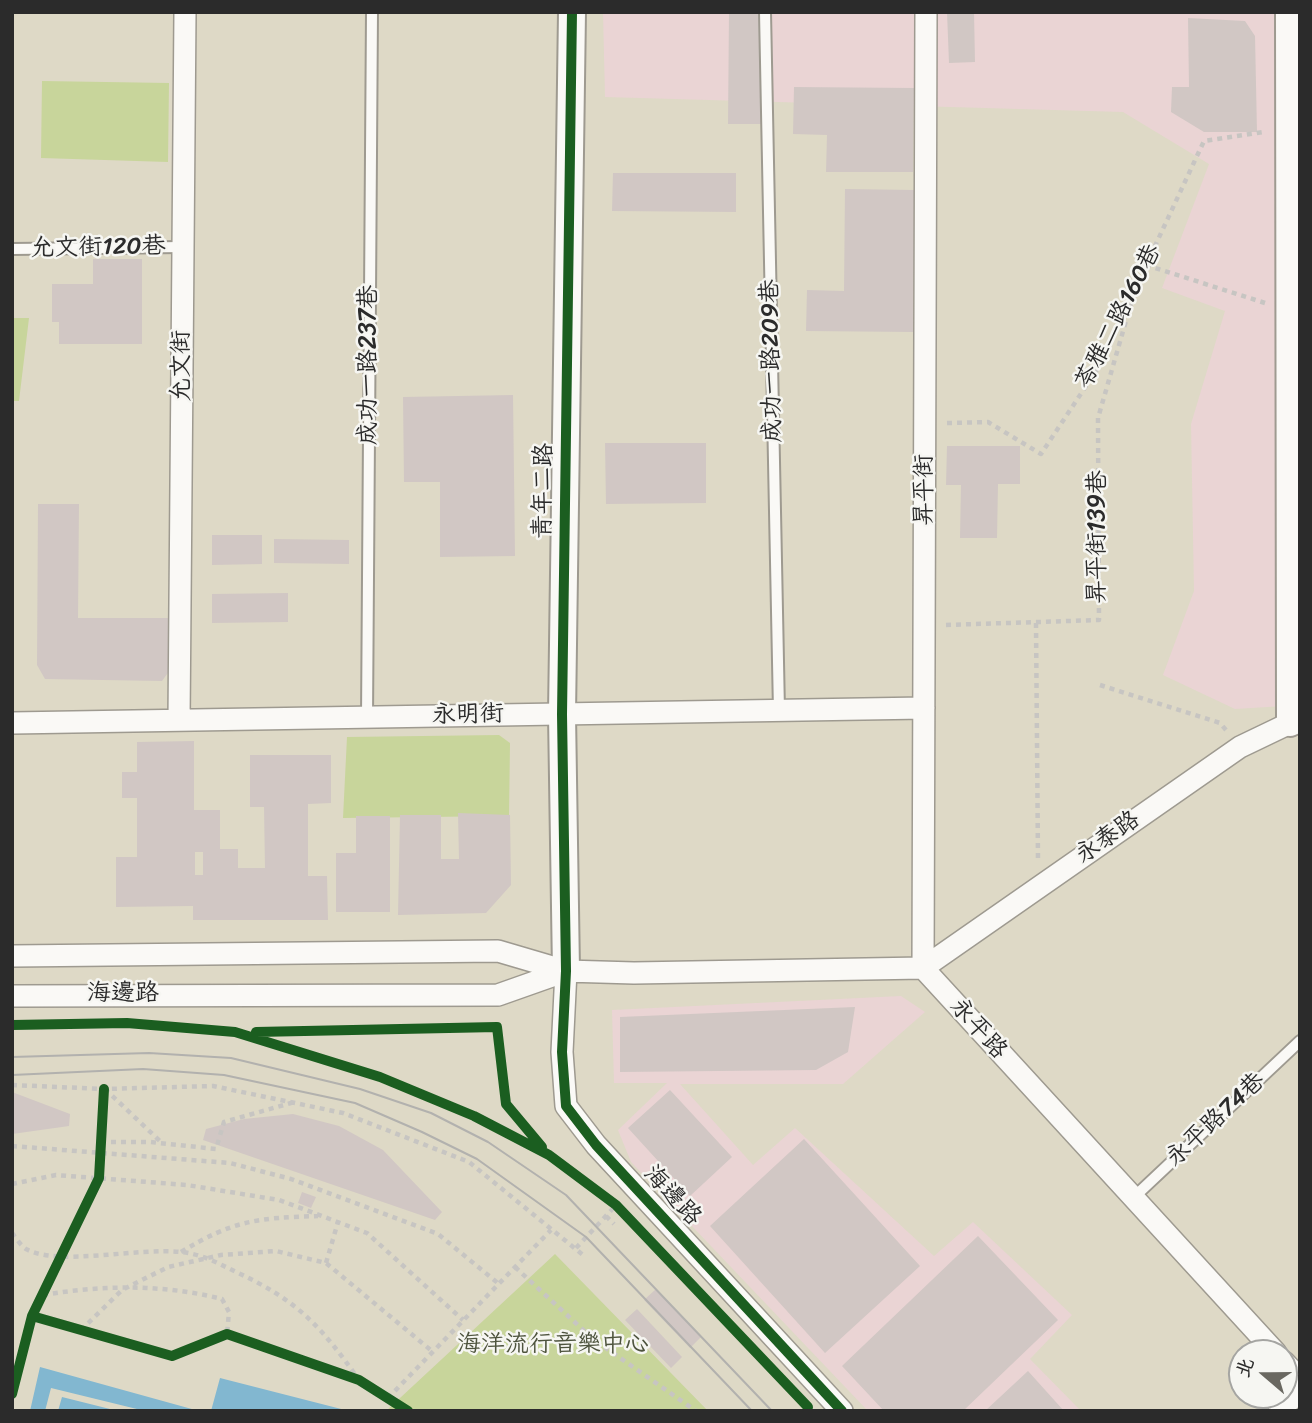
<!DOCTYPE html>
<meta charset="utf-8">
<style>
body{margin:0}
#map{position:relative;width:1312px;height:1423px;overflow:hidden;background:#ded9c6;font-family:Sriracha,"LXGW WenKai TC",sans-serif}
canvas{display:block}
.frame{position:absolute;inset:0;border:14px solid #2b2b2b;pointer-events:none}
.north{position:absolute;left:1228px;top:1339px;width:70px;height:70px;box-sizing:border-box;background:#f6f6f2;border:2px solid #a5a5a2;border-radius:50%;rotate:290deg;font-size:19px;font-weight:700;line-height:28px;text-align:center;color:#2b2b2b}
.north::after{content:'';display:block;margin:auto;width:24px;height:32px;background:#6a6861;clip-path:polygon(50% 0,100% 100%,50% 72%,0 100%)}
</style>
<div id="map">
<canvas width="1312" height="1423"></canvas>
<div class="frame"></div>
<div class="north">北</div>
</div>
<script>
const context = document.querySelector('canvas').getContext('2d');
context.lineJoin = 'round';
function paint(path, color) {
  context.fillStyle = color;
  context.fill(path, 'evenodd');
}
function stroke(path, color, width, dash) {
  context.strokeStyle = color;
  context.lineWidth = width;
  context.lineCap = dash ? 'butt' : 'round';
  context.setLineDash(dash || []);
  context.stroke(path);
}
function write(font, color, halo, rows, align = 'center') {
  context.font = font + ' Sriracha,"LXGW WenKai TC",sans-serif';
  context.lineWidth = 5;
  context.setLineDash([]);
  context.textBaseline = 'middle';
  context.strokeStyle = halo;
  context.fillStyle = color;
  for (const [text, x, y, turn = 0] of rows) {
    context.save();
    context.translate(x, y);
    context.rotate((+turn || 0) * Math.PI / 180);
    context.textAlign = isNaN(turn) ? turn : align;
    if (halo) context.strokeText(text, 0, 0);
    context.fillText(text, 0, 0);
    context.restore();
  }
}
paint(new Path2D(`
 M603,12h697v693l-65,4 -72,-34 31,-84 -3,-167 34,-113 -63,-23 47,-124 -86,-52 -518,-15z
 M901,996l24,16 -82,72h-163l73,81 42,-37 139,128 39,-34 99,93 -42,44 51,52h-213l-237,-249 -13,-32 49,-47h-53l-2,-73z`), '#ead4d4');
paint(new Path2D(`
 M42,81l127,2 -1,79 -127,-4z
 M12,318h17l-10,83h-7z
 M499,735l11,8 -1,73 -166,2 4,-81z
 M555,1254l153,157h-322z`), '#c8d59b');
paint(new Path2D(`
 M40,1367l159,44h-169z
 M220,1378l129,33h-138z`), '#82b7d0');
paint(new Path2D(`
 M51,1388l90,22v1h-23l-56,-14 -4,14h-13z`), '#ded9c6');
paint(new Path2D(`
 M729,12h34l-1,112h-34z
 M947,12h27l1,50 -26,1z
 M1188,18l57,3 10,15 2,96h-53l-33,-20 1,-25h17z
 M794,87l120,1 -1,84h-87l1,-37 -34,-1z
 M613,173h123v39l-124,-1z
 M845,189l70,1 -2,142 -107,-1 1,-41 37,1z
 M93,259h49v85h-83v-22h-7v-38h41z
 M513,395l2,161 -75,1v-75h-36l-1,-85z
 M605,443h101v60l-100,1z
 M947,446h73v38h-22l-1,54h-37l1,-53h-15z
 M38,504h41l-1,114h92v52l-8,11 -117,-2 -8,-14z
 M212,535h50v29l-50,1z
 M274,539l75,1v24l-75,-1z
 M288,593v29l-76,1v-29z
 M194,741v69h26v39h18v19h27l-1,-61h-14v-52h81v48l-23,1v72h19l1,44h-135v-14l-77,1v-50h21v-59h-15v-26h15v-30zM195,852h8v23h-8z
 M458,813l52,2 1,70 -25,28 -88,2 2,-100h41v44h18z
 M356,816h34v96h-54v-59h20z
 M855,1007l-7,45 -32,18 -196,2v-55z
 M670,1090l62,67 -42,39 -62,-68z
 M12,1092l58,22 -1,12 -57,8z
 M293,1114l46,12 44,24 59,62 -7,8 -232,-80 3,-11 38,-10z
 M804,1139l116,127 -95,87 -115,-127z
 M302,1192l14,5 -5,11 -13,-5z
 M978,1236l80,84 -95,91h-79l-42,-45z
 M656,1289l45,48 -11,11 -46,-48z
 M637,1309l45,48 -11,11 -46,-48z
 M1028,1371l36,40h-79z`), '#d1c7c4');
const service = new Path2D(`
 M765,12l14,699
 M12,249l171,-2
 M367,717l5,-705
 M1132,1199l168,-158`);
const minor = new Path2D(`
 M179,720l6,-708
 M12,723l912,-15
 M12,956l486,-5 68,20 68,2 289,-5 353,385
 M923,968l3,-956
 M923,968l317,-221 50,-24h10
 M566,971l-4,81 4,54 30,39 246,266
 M12,996l486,-1 68,-24
 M1284,1362l16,17
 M1279,1411l21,-20`);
const tertiary = new Path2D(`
 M1289,12l1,711
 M566,971l-4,-257 10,-702`);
stroke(service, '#9e9a90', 14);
stroke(minor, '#9e9a90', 24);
stroke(tertiary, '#9e9a90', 30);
stroke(new Path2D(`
 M1146,265l119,38
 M947,423l41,-1 53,32 57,-86 106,-227 59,-9
 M1036,623l2,237
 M946,625l153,-5 -1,-202 34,-118
 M1100,685l120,38 6,7
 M12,1085l92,4 109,-3 130,27 126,49 114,93
 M105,1089l57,54
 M101,1142h49l66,7 8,-27 67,-19
 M12,1146l218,17 61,16 147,55 61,50
 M12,1184l44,-9 131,10 92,15 88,33 96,87
 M606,1216l8,8
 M12,1233c4,5 9,13 14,16 33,18 112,-2 155,3 20,2 37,11 55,20 61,28 85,54 123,108
 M576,1248l43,-46
 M181,1252c53,-32 76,-34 137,-36
 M326,1263l12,-41
 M515,1267l78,72 103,72
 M43,1295c60,-10 120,-11 179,4l7,13 -2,22
 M81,1330l41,-40 46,-23 53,-12 55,-4 50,12 107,89
 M388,1398l163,-168`), '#c7c5c2', 4.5, [5, 5]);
stroke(service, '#faf9f6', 10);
stroke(minor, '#faf9f6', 21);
stroke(tertiary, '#faf9f6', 26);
stroke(new Path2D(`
 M12,1057l137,-4 82,5 129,31 71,24 57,29 78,53 206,216
 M12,1075l131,-6 81,6 131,28 67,29 55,27 109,78 166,174`), '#b2b1ae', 2);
stroke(new Path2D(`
 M572,12l-10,702 4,257 -4,81 4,54 30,39 246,266
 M12,1025l115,-2 108,9 145,45 94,39 75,39 67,50 192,202
 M256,1032l241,-5 9,77 36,43
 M32,1316l140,40 55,-22 132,46 49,31
 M12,1394l20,-78 67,-138 5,-89`), '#1b5e20', 10);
write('24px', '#2b2b2b', '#f6f6f2', [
 ["允文街120巷",98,248,-1],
 ["苓雅二路160巷",1119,317,-63],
 ["成功一路209巷",772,361,-91],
 ["成功一路237巷",369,365,-90],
 ["允文街",182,366,-90],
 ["昇平街",925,490,-90],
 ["青年二路",544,491,-89],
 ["昇平街139巷",1098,537,-90],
 ["永明街",468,715,-1],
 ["永泰路",1108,838,-35],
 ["海邊路",123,994],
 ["永平路",978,1029,48],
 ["永平路74巷",1216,1120,-43],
 ["海邊路",672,1196,47]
]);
write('24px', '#4e543e', '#f6f6f2', [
 ["海洋流行音樂中心",553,1345]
]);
</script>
